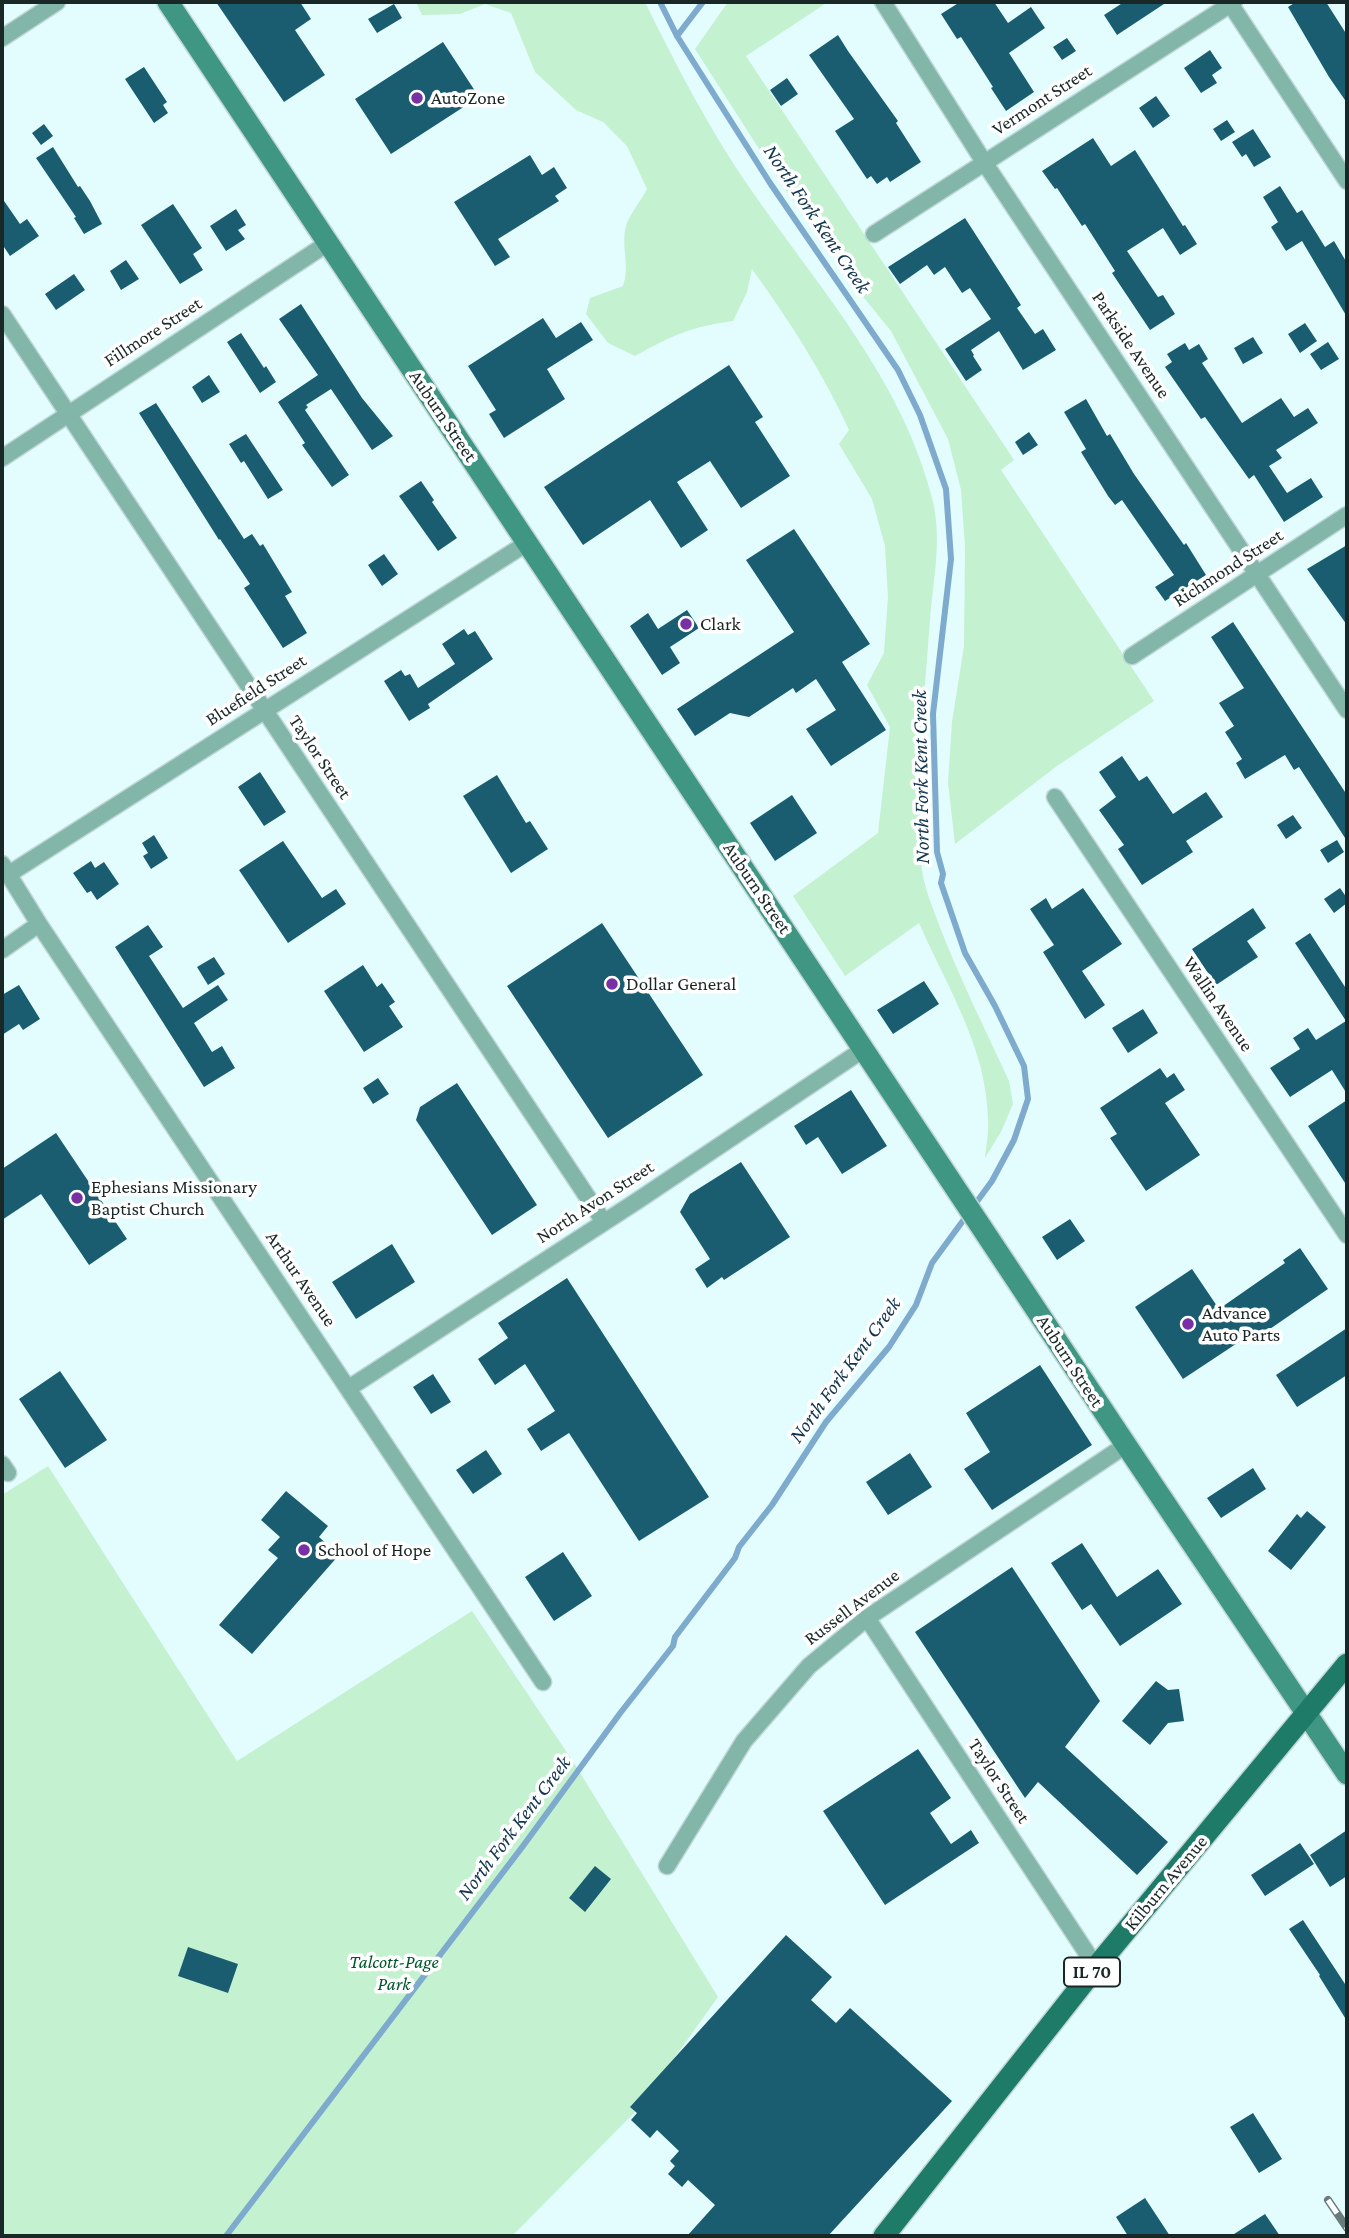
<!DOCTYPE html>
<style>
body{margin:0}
#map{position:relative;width:1349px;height:2238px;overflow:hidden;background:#e3fdfe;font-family:"Crimson Pro",serif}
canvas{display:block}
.frame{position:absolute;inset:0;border:4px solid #1a2727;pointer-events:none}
</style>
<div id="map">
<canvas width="1349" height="2238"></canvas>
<div class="frame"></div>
</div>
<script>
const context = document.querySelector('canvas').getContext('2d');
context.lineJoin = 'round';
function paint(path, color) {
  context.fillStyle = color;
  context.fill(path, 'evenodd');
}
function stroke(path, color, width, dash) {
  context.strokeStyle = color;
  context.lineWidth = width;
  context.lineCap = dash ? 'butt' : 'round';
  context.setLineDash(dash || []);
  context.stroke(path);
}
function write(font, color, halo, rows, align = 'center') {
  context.font = font + ' "Crimson Pro",serif';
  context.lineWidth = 7;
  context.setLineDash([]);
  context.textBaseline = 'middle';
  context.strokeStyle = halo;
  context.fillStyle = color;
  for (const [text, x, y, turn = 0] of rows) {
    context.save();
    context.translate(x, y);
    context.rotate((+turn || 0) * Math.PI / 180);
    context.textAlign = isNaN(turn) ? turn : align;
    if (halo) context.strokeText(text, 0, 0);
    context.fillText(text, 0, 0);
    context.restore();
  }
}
paint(new Path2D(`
 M416,2h229c31,63 64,127 104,185 69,100 155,194 184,315 9,39 0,79 -3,118 -6,80 -14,162 -9,242 2,24 12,46 20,68 20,51 45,101 68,151l4,23 -12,28 -16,26c1,-12 4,-25 3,-38 -1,-72 -41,-133 -69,-197l-74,53 -52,-80 85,-63 12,-106 -23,-42 17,-32 4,-56 -3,-51 -13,-47 -33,-55 10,-14c-26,-57 -60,-110 -97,-161l-5,23 -14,29c-43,6 -60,14 -98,35l-27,-13 -22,-29 4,-16 33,-12c7,-20 -1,-35 2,-56 2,-13 16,-29 22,-41l-20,-43 -24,-24 -27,-12 -41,-38 -24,-59 -26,-9 -25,10 -38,1z
 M728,2h100l-82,54 268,404 -13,10 153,231 -97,65 -102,78 -7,-61 4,-61 12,-76 1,-99 -4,-57 -13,-51 -57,-108 -44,-54 -27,-44 -32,-39 -93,-145z
 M48,1466l189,295 235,-150 102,152 144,234 -81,113 -125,126h-510v-741z`), '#c4f1d0');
stroke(new Path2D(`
 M677,36l26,-34
 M226,2236l297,-390 98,-134 52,-66 2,-9 60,-79 4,-11 33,-42 54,-83 63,-75 27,-42 16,-42 60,-82 22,-41 14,-41 -4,-33 -29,-60 -30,-53 -24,-70 2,-9 -6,-22 -4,-138 18,-155 -5,-70 -26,-74 -22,-45 -128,-187 -93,-147 -17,-34`), '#7daacd', 6);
paint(new Path2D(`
 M216,2h84l11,17 -16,11 30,45 -41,27z
 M960,2h34l14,21 23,-16 14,21 -36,25 25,39 -28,19 -15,-23 2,-1 -32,-50 -4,2 -16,-25z
 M1124,2h43l-50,33 -13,-20z
 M1296,2h30l21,33v68l-18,-26 -41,-70z
 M394,4l8,14 -25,15 -9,-14z
 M838,35l10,16 50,70 -2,2 25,39 -31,20 -3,-5 -10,7 -6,-8 -4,3 -32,-48 19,-12 -45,-64z
 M1067,38l9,13 -14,9 -9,-13z
 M443,42l36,55 -88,57 -36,-55z
 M1210,50l12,18 -10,7 5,8 -16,10 -17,-25z
 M144,67l23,35 -4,3 5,8 -14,10 -29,-44z
 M787,78l11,16 -17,12 -11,-16z
 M1156,96l14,20 -17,12 -14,-20z
 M1227,120l8,12 -14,9 -8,-12z
 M44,124l9,12 -12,9 -9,-12z
 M1253,129l18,28 -17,10 -8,-13 -4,3 -10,-15z
 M1093,138l18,28 24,-16 48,76 2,-1 12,19 -17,11 -17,-27 -36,23 31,46 5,-2 12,19 -25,16 -38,-57 3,-2 -30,-47 -3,2 -25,-38 -2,1 -13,-18z
 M53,147l25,40 2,-1 10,15 12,23 -18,10 -10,-16 2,-1 -40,-59z
 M530,155l12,20 12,-8 13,21 -12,8 4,5 -61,38 12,18 -15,9 -41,-64z
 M1280,186l17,27 5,-3 23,37 9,-6 13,22v54l-45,-76 -16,10 -15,-24 7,-5 -15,-25z
 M2,198l18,26 7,-5 12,17 -29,20 -8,-12z
 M173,204l29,44 -9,6 10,16 -23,14 -39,-59z
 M236,209l10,16 -8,5 7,9 -19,12 -16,-25z
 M965,218l56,87 -4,3 18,26 8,-5 13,21 -33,20 -24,-39 -28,19 3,5 -1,1 9,14 -16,11 -21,-32 46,-30 -21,-31 -8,5 -17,-26 -11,8 -7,-10 -27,19 -12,-17z
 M126,260l13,19 -18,11 -11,-19z
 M74,274l11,16 -29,20 -11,-16z
 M301,304l61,94 31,38 -21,14 -41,-61 -25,16 2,2 -3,3 44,65 -17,12 -30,-42 3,-2 -27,-41 40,-27 -39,-56z
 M543,318l13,20 25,-16 12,18 -46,29 18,30 -61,39 -15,-24 7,-4 -28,-44z
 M1305,323l12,18 -17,12 -12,-19z
 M241,333l23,35 2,-2 10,16 -16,11 -33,-51z
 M1253,337l10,16 -20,11 -9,-16z
 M1328,342l11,17 -18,11 -11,-16z
 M1185,343l4,7 10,-6 9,15 -6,4 40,60 39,-25 13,19 14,-9 10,15 -42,27 6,8 -13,8 18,27 24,-15 12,19 -39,25 -30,-47 -5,4 -44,-62 -4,2 -36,-52 7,-5 -5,-8z
 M729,365l34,52 -8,5 35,54 -49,32 -31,-47 -33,21 31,48 -27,18 -31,-48 -67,45 -39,-58z
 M209,375l11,17 -18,11 -10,-16z
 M1086,399l21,37 3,-2 24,40 50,71 2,-2 20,32 -41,26 -10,-14 19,-12 -52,-75 -7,5 -7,-9 -27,-44 5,-3 -22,-37z
 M156,403l88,136 8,-5 8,12 3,-2 29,48 -7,4 22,37 -24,15 -39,-60 6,-4 -30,-45 -1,1 -80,-127z
 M1029,432l9,13 -15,10 -8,-13z
 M246,434l37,56 -15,9 -24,-38 -3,2 -12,-19z
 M421,481l13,19 -2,2 25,36 -19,13 -39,-55z
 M794,529l76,115 -28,18 44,68 -55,36 -25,-37 30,-19 -20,-31 -20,14 -3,-5 -44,29 -19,-4 -35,23 -18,-27 117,-77 -48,-72z
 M1347,545v80l-40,-56z
 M384,554l14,20 -16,12 -14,-21z
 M687,610l12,18 -29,19 10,16 -18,12 -32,-49 18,-13 10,16z
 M1233,622l114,173v46l-48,-74 -5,3 -9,-15 -40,24 -9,-16 6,-4 -17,-27 9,-6 -15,-23 25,-15 -33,-51z
 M464,629l4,6 7,-4 18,28 -65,45 2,4 -21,13 -25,-40 17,-11 4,6 5,-2 8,14 37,-24 -13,-20z
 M1122,756l17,25 8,-5 26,38 33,-22 17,25 -37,24 7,11 -51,33 -24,-36 6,-4 -25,-35 17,-13 -17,-25z
 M260,772l26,40 -22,14 -26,-39z
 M497,775l29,48 4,-2 18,28 -37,24 -48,-77z
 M792,795l25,38 -42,28 -25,-38z
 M1293,815l9,13 -16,11 -9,-14z
 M154,835l14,23 -17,11 -8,-13 5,-3 -6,-10z
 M1337,840l7,12 -16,11 -8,-13z
 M283,841l39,57 14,-9 10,15 -58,39 -49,-73z
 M91,861l4,7 9,-6 15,22 -22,16 -6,-9 -4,2 -14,-20z
 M1083,888l39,56 -40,27 23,34 -20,14 -42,-67 11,-7 -24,-36 16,-11 6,11z
 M1340,888l7,10v5l-13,10 -10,-14z
 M1253,908l13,20 -19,13 11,16 -42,28 -24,-36z
 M602,923l101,152 -95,63 -101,-152z
 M148,925l15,22 -14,9 34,52 35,-23 10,15 -34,23 18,29 10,-6 13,22 -31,19 -89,-140z
 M1310,933l37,57v104l-15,-24 -42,27 -20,-29 30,-19 -7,-11 15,-10 8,12 30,-19 -51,-78z
 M214,957l11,17 -17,11 -11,-18z
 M363,965l14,22 5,-4 13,19 -6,4 14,21 -39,25 -40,-61z
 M924,981l15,23 -46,30 -16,-24z
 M19,985l21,34 -17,11 -4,-6 -17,11v-40z
 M1143,1009l15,24 -30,20 -16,-25z
 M1160,1068l7,10 7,-5 11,17 -20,13 35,52 -54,36 -36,-53 7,-4 -17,-26z
 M378,1078l11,16 -16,10 -10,-16z
 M457,1083l80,122 -45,30 -76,-115 4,-13z
 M851,1090l36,56 -45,28 -24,-37 -12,8 -12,-19z
 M1347,1100v86l-39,-60z
 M56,1133l71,106 -38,26 -48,-71 -39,26v-51z
 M741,1162l49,75 -66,43 -2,-3 -15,11 -12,-19 15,-10 -30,-47 10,-18z
 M1070,1219l15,22 -28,19 -15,-23z
 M392,1244l23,38 -59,37 -24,-37z
 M1300,1248l28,41 -77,53 -3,-6 -65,43 -48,-72 57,-38 27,40 66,-46 -2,-3z
 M567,1278l142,219 -70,44 -70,-108 -28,18 -14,-22 28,-18 -30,-47 -30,21 -17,-26 30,-21 -10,-15z
 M1347,1328v47l-50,32 -21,-32z
 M1040,1365l52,80 -100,65 -28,-41 26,-17 -24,-39z
 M60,1371l47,69 -42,28 -46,-69z
 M433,1374l18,28 -20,12 -18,-27z
 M486,1450l16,24 -29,20 -17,-24z
 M910,1453l22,34 -44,28 -22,-33z
 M1253,1468l13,21 -45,29 -14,-20z
 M286,1491l42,35 -9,11 20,18 -87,99 -33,-29 59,-67 -10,-8 12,-13 -19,-17z
 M1307,1511l19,16 -35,43 -23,-19 29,-37 4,4z
 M1082,1543l35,54 41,-28 24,35 -62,42 -29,-42 -9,6 -31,-47z
 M563,1552l29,44 -38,25 -29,-44z
 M1012,1567l88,134 -35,46 103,95 -31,33 -99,-93 -13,16 -110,-166z
 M1156,1681l12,9 11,-1 5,32 -16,2 -18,22 -28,-24z
 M918,1749l33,49 -21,15 21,31 20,-14 8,13 -94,62 -62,-94z
 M1347,1830v46l-17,11 -20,-32z
 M1300,1843l14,21 -49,32 -14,-21z
 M595,1866l16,13 -26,33 -16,-14z
 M1303,1920l44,67v34l-28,-45 1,-1 -31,-46z
 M786,1935l46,42 -21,23 25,23 14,-15 102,93 -124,135h-141l28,-31 -27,-25 -6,7 -14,-13 7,-8 -5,-5 9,-10 -22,-21 -7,8 -19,-18 6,-7 -7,-6z
 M188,1947l50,17 -10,29 -50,-17z
 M1253,2113l29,46 -23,14 -29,-46z
 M1145,2198l25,38h-42l-12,-19z
 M1265,2214l15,22h-49z`), '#1b5d70');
const minor = new Path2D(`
 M883,2l101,160 363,548
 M1229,2l118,179
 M2,38l55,-36
 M874,234l360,-232
 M2,314l602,908
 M2,458l326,-215
 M1132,656l215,-141
 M1055,797l292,438
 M2,864l37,60 504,758
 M9,874l518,-331
 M2,950l37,-26
 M349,1388l288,-187 227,-152
 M2,1464l6,9
 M867,1618l229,349
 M667,1866l77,-125 65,-75 58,-48 259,-173`);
const secondary = new Path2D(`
 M168,2l958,1443 221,329`);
const primary = new Path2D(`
 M884,2236l212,-269 251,-303`);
stroke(minor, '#bfd6d7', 19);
stroke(secondary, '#bfd6d7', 24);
stroke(primary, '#bfd6d7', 24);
stroke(minor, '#82b6a8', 16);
stroke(secondary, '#3f9682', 21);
stroke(primary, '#1e7b68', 21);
const rail = new Path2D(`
 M1328,2200l19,28`);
stroke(rail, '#697b7b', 8);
stroke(rail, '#fff', 5, [16]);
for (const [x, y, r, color] of [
 [417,98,7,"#7831a4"],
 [686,624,7,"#7831a4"],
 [612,984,7,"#7831a4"],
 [77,1198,7,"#7831a4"],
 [1188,1324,7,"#7831a4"],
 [304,1550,7,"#7831a4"]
]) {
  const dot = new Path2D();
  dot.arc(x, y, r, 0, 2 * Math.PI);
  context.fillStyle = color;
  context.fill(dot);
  stroke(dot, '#fff', 2.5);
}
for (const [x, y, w] of [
 [1092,1972,56]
]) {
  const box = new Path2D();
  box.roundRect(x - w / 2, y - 14.5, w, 29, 5);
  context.fillStyle = '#fff';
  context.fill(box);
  stroke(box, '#1a2727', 2);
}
write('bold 18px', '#1a2727', null, [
 ["IL 70",1092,1972]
]);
write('19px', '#1a2727', '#fff', [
 ["AutoZone",431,98],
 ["Clark",700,624],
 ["Dollar General",626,984],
 ["Ephesians Missionary",91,1187],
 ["Baptist Church",91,1209],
 ["Advance",1202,1313],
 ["Auto Parts",1202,1335],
 ["School of Hope",318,1550]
], 'left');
write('19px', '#1a2727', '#fff', [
 ["Vermont Street",1042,100,-33],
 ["Fillmore Street",153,332,-33],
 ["Parkside Avenue",1131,345,56],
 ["Auburn Street",443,416,56],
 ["Richmond Street",1228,568,-33],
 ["Bluefield Street",256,690,-33],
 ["Taylor Street",320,757,56],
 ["Auburn Street",757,888,56],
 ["Wallin Avenue",1218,1004,56],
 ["North Avon Street",595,1202,-33],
 ["Arthur Avenue",301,1279,56],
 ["Auburn Street",1070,1361,57],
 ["Russell Avenue",852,1607,-37],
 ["Taylor Street",999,1781,57],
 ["Kilburn Avenue",1166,1883,-50]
]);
write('italic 19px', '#00552b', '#fff', [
 ["Talcott-Page",394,1962],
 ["Park",394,1984]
]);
write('italic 21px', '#11354e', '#fff', [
 ["North Fork Kent Creek",817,219,56],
 ["North Fork Kent Creek",921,777,-91],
 ["North Fork Kent Creek",845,1370,-54],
 ["North Fork Kent Creek",514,1828,-53]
]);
</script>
